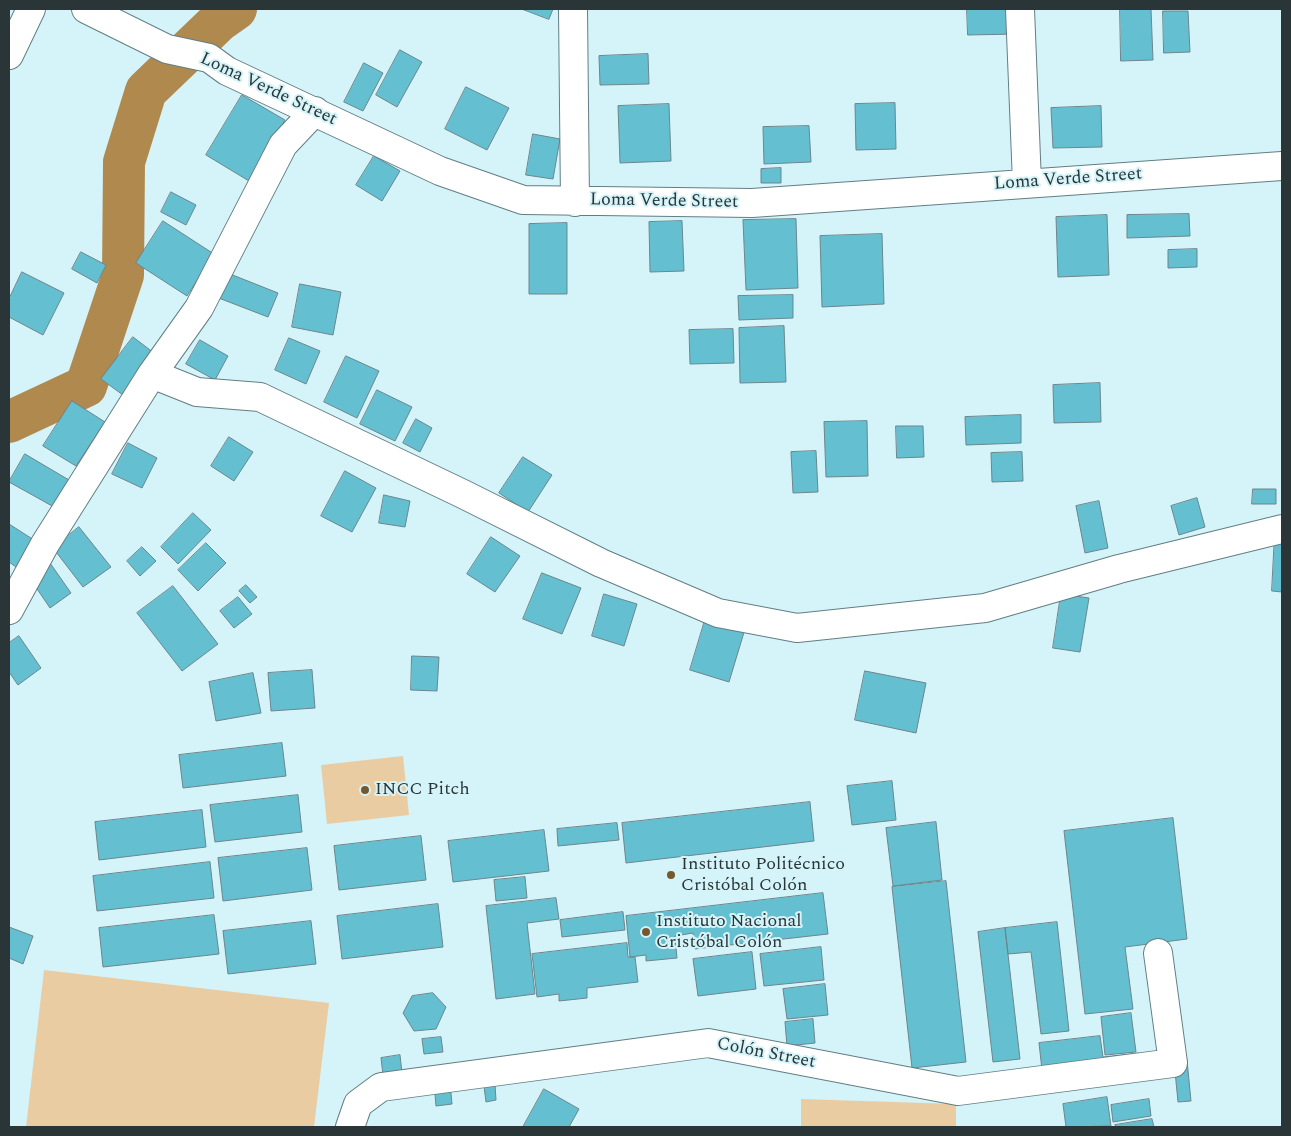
<!DOCTYPE html>
<meta charset="utf-8">
<style>
body{margin:0}
#map{position:relative;width:1291px;height:1136px;overflow:hidden;background:#d5f4fa;font-family:Spectral,serif}
canvas{display:block}
.frame{position:absolute;inset:0;border:10px solid #293537;pointer-events:none}
</style>
<div id="map">
<canvas width="1291" height="1136"></canvas>
<div class="frame"></div>
</div>
<script>
const context = document.querySelector('canvas').getContext('2d');
context.lineJoin = 'round';
function paint(path, color) {
  context.fillStyle = color;
  context.fill(path, 'evenodd');
}
function stroke(path, color, width, dash) {
  context.strokeStyle = color;
  context.lineWidth = width;
  context.lineCap = dash ? 'butt' : 'round';
  context.setLineDash(dash || []);
  context.stroke(path);
}
function write(font, color, halo, rows, align = 'center') {
  context.font = font + ' Spectral,serif';
  context.lineWidth = 4;
  context.setLineDash([]);
  context.textBaseline = 'middle';
  context.strokeStyle = halo;
  context.fillStyle = color;
  for (const [text, x, y, turn = 0] of rows) {
    context.save();
    context.translate(x, y);
    context.rotate((+turn || 0) * Math.PI / 180);
    context.textAlign = isNaN(turn) ? turn : align;
    if (halo) context.strokeText(text, 0, 0);
    context.fillText(text, 0, 0);
    context.restore();
  }
}
paint(new Path2D(`
 M403,756l6,59 -82,9 -6,-59z
 M44,970l285,33 -15,124h-288z
 M801,1099l155,5v23h-155z`), '#eacca3');
stroke(new Path2D(`
 M9,422l77,-36 37,-111 1,-113 22,-71 73,-70 17,-12`), '#b0894f', 42);
const building = new Path2D(`
 M522,9h31l-4,10z
 M967,9h48l1,25 -48,1z
 M1120,9h31l2,51 -32,1z
 M1163,11h25l2,41 -26,1z
 M400,50l22,12 -25,45 -21,-12z
 M648,54l1,30 -49,1 -1,-29z
 M364,63l19,10 -20,38 -19,-9z
 M466,87l43,21 -22,42 -42,-21z
 M242,95l43,25 -36,61 -43,-26z
 M895,103l1,46 -40,1 -1,-46z
 M669,104l2,57 -51,2 -2,-57z
 M1101,106l1,41 -49,1 -2,-40z
 M809,126l2,36 -47,2 -1,-37z
 M533,134l27,5 -7,40 -27,-4z
 M374,156l26,15 -18,30 -26,-16z
 M781,168v15h-20v-14z
 M171,192l25,13 -10,20 -25,-13z
 M1189,214l1,22 -63,2v-23z
 M1107,215l2,60 -51,2 -2,-60z
 M796,219l2,69 -52,2 -3,-70z
 M163,221l51,33 -27,42 -51,-33z
 M682,221l2,50 -34,1 -1,-50z
 M567,223v71h-38v-70z
 M882,234l2,70 -62,3 -2,-71z
 M1197,249v18l-29,1v-18z
 M81,252l25,13 -9,18 -25,-14z
 M22,272l42,21 -21,42 -34,-18v-18z
 M225,272l53,21 -10,24 -52,-20z
 M300,284l41,8 -8,43 -41,-8z
 M793,295v23l-54,2 -1,-24z
 M784,326l2,56 -46,1 -1,-55z
 M733,329l1,34 -44,1 -1,-34z
 M133,337l21,16 -31,42 -22,-16z
 M289,338l31,13 -14,33 -31,-14z
 M200,340l28,16 -13,24 -29,-16z
 M346,356l33,15 -22,47 -33,-16z
 M1100,383l1,39 -47,1 -1,-38z
 M377,390l35,17 -17,34 -35,-17z
 M72,401l33,21 -29,44 -33,-20z
 M1021,415v28l-55,2 -1,-28z
 M416,419l16,9 -12,24 -17,-9z
 M867,421l1,55 -42,1 -2,-55z
 M896,426h27l1,31 -27,1z
 M229,437l24,15 -19,29 -23,-15z
 M128,443l29,15 -15,30 -30,-14z
 M816,451l2,41 -25,1 -2,-41z
 M1022,452l1,29 -31,1 -1,-29z
 M25,454l44,26 -15,27 -45,-25z
 M523,457l29,18 -24,37 -29,-19z
 M345,471l31,17 -24,44 -31,-16z
 M1253,489h23v15h-24z
 M384,495l26,6 -5,26 -26,-4z
 M1197,498l8,29 -26,8 -8,-29z
 M1099,501l9,47 -23,5 -9,-47z
 M193,513l18,17 -33,34 -17,-17z
 M9,524l25,16 -18,27 -7,-5z
 M79,527l32,40 -28,20 -30,-39z
 M1275,533l7,1v58l-10,-1z
 M491,537l29,19 -25,36 -28,-18z
 M206,543l20,20 -28,28 -20,-21z
 M142,547l14,14 -16,15 -13,-15z
 M50,563l21,30 -21,15 -21,-31z
 M542,573l39,15 -19,46 -39,-15z
 M246,585l11,12 -7,6 -11,-12z
 M173,586l45,58 -36,27 -45,-58z
 M604,594l33,10 -13,42 -32,-10z
 M1061,594l28,4 -9,54 -27,-4z
 M238,597l14,17 -18,14 -14,-17z
 M706,617l39,12 -16,53 -39,-12z
 M19,636l22,32 -23,17 -9,-13v-29z
 M412,656l27,1 -2,34 -26,-1z
 M312,670l3,38 -44,3 -3,-38z
 M865,671l61,12 -10,50 -61,-13z
 M253,673l8,40 -45,8 -7,-39z
 M282,743l4,33 -103,12 -4,-33z
 M892,781l4,39 -44,5 -5,-39z
 M298,795l4,37 -87,10 -5,-37z
 M810,802l4,39 -188,22 -4,-40z
 M202,810l4,37 -107,13 -4,-38z
 M1173,818l14,121 -62,8 8,62 -48,5 -21,-183z
 M936,822l6,58 -49,6 -7,-58z
 M617,823l2,17 -61,6 -1,-17z
 M544,830l5,41 -96,11 -5,-41z
 M421,836l5,44 -87,10 -5,-44z
 M307,848l5,42 -89,11 -5,-43z
 M210,862l4,36 -117,13 -4,-35z
 M525,877l2,21 -31,3 -2,-21z
 M946,881l20,181 -54,6 -20,-181z
 M823,893l5,41 -133,15 -2,-16 -18,3 2,22 -31,3v-6l-16,2 -4,-41z
 M556,898l3,21 -32,4 8,71 -39,5 -10,-93z
 M438,904l5,43 -101,12 -5,-43z
 M623,912l2,18 -63,7 -2,-17z
 M214,915l5,39 -116,13 -4,-39z
 M311,921l5,43 -88,10 -5,-43z
 M1057,922l12,109 -28,3 -10,-82 -23,2 -3,-26z
 M9,927l24,9 -10,28 -14,-6z
 M1005,928l15,131 -27,3 -15,-130z
 M627,943l1,14h7l3,25 -51,6v10l-28,3v-7l-22,3 -5,-43z
 M821,947l3,33 -60,6 -4,-32z
 M752,952l4,37 -58,7 -5,-37z
 M825,984l3,31 -41,4 -4,-30z
 M433,993l13,14 -10,22 -22,2 -11,-18 9,-17z
 M1131,1013l5,39 -31,3 -4,-38z
 M813,1019l2,24 -28,3 -2,-24z
 M1100,1036l3,21 36,-4v6l-97,11 -3,-27z
 M441,1037l2,15 -19,2 -2,-15z
 M400,1055l2,18 -19,2 -2,-17z
 M1187,1060l4,41 -13,1 -4,-41z
 M495,1085l1,15 -10,2 -2,-16z
 M544,1089l35,20 -10,18h-46z
 M451,1093l1,11 -16,2 -1,-12z
 M1107,1097l4,29 -45,1 -3,-23z
 M1149,1099l2,17 -38,6 -2,-17z
 M1152,1119l2,8h-38l-1,-2z`);
paint(building, '#64bfd0');
stroke(building, '#6b868c', 1);
const minor = new Path2D(`
 M86,9l81,40 42,9 18,13 213,100 83,29 229,3 530,-37
 M573,9l2,193
 M1020,9l7,174
 M9,55l22,-46
 M152,374l45,18 63,5 203,97 138,69 117,50 79,15 188,-20 134,-39 163,-40
 M9,610l36,-66 107,-170 47,-66 84,-163 32,-34
 M350,1127l8,-23 23,-17 327,-44 250,48 215,-28 -15,-110`);
stroke(minor, '#627e83', 30);
stroke(minor, '#fff', 28);
for (const [x, y, r, color] of [
 [365,790,5,"#76582c"],
 [671,875,5,"#76582c"],
 [646,932,5,"#76582c"]
]) {
  const dot = new Path2D();
  dot.arc(x, y, r, 0, 2 * Math.PI);
  context.fillStyle = color;
  context.fill(dot);
  stroke(dot, '#d5f4fa', 2);
}
write('18px', '#293537', '#d5f4fa', [
 ["Loma Verde Street",268,90,25],
 ["Loma Verde Street",1068,180,-4],
 ["Loma Verde Street",664,202,1],
 ["Colón Street",766,1054,11]
]);
write('18px', '#293537', '#d5f4fa', [
 ["INCC Pitch",375,790],
 ["Instituto Politécnico",681,865],
 ["Cristóbal Colón",681,886],
 ["Instituto Nacional",656,922],
 ["Cristóbal Colón",656,943]
], 'left');
</script>
